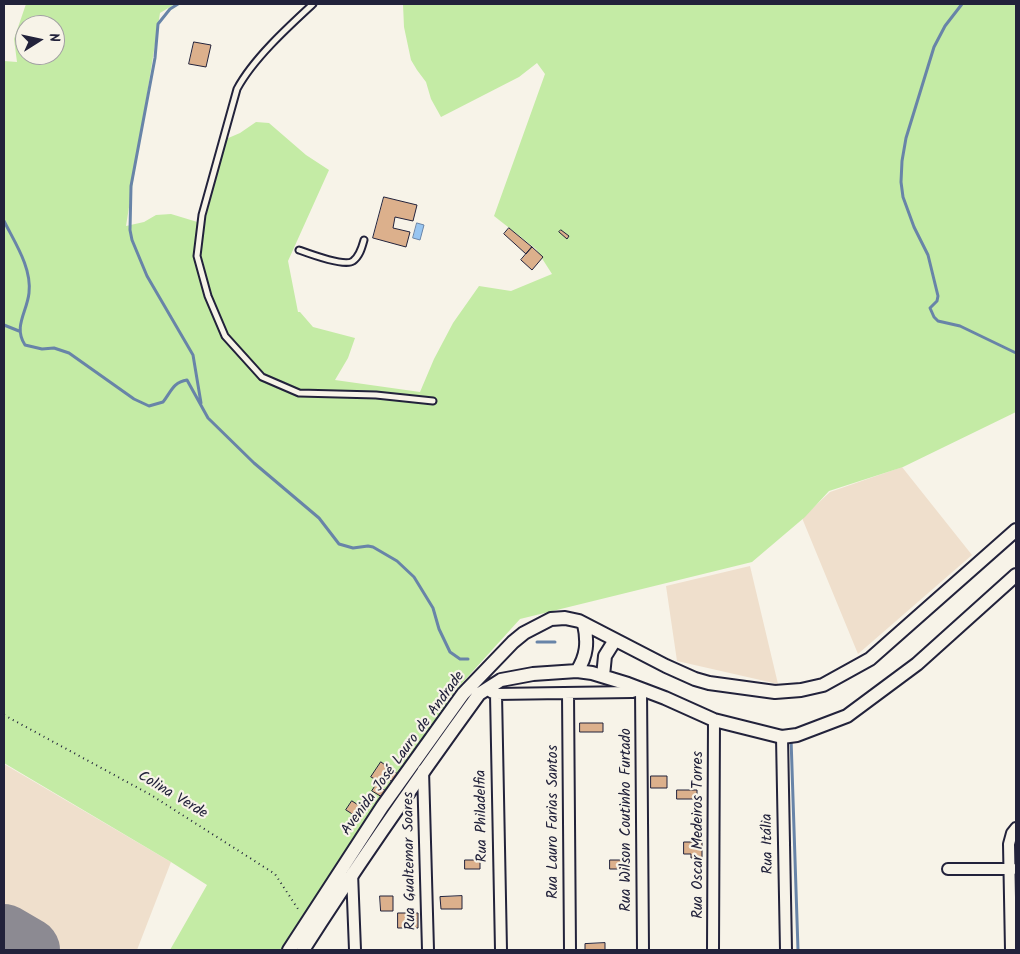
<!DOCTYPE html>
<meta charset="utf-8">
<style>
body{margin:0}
#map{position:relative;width:1020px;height:954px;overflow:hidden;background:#f7f3e8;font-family:Kalam,sans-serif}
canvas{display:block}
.frame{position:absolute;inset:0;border:5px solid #22223b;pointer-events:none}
.north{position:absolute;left:15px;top:15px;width:50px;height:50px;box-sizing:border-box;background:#f7f3e8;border:1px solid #a29fa3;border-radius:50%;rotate:80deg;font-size:14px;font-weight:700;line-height:20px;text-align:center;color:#22223b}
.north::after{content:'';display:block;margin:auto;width:18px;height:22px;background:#22223b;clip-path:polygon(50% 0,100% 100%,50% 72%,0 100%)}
</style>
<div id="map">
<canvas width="1020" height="954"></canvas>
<div class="frame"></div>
<div class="north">N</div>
</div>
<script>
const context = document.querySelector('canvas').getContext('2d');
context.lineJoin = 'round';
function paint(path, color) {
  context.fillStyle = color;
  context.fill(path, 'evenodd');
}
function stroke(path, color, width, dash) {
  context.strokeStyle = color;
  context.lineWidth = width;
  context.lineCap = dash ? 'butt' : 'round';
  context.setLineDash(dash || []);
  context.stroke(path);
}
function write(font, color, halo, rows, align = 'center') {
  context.font = font + ' Kalam,sans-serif';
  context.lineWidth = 4.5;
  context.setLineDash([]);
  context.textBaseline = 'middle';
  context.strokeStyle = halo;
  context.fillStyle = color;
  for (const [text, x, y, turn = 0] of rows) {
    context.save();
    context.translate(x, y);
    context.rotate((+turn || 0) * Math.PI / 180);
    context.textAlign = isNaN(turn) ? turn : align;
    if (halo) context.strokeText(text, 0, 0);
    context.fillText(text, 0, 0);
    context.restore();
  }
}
paint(new Path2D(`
 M902,467l70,88 -114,99 -56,-136 28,-26z
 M750,566l28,118 -101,-23 -11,-75z
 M4,764l167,98 -34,88h-133z`), '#efdfcc');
paint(new Path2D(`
 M26,4h149l-15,9 -34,213 18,-4 12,-7 15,-1 33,10 22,-85 14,-6 16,-11 13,1 37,32 23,15 -41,91 10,51h2l13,15 42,11 -7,20 -13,22 85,12 14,-33 19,-36 26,-37 32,5 41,-17 -16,-25 -42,-33 51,-142 -8,-11 -18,14 -78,40 -10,-18 -5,-17 -9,-12 -6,-10 -7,-33 -1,-23h613v408l-113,55 -74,24 -24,26 -53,45 -232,57 -66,73 -72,111 -89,129 -10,18h-113l37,-65 -36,-23 -167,-99v-702l13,1 -3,-23zM25,25h30v30h-30z`), '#c4eba5');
const water = new Path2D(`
 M417,223l7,2 -4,15 -7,-2z`);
paint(water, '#97c5f1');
stroke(water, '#6884a8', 1);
stroke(new Path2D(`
 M178,4l-8,5 -12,15 -3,34 -24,128 -1,44 2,10 15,36 46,79 8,48
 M962,4l-17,22 -11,21 -28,91 -4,23 -1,21 2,15 11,30 14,28 10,41 -1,5 -7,7 4,9 4,4 22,5 56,27
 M4,221c11,22 28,47 25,72 -2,19 -16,34 -4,52l17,4 12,-1 15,5 65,46 15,7 14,-4c8,-10 10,-20 24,-22l21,38 46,45 65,55 20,26 14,4 15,-2 5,1 24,14 17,16 19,31 6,21 11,23 10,7h8
 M4,325l15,6
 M537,642h18
 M791,738l7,212`), '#6884a8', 3);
stroke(new Path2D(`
 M4,936l24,14`), '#8c8a92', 64);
const building = new Path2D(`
 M194,42l17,3 -5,22 -17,-3z
 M384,197l33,8 -4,16 -18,-4 -2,11 17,4 -4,15 -33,-9z
 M509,228l23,19 -6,7 -22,-20z
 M561,230l8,6 -2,3 -8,-7z
 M532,247l11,10 -11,13 -11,-10z
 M580,723h23v9h-23z
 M381,762l18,13 -5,8 -10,-7 -4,6 -9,-5z
 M651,776h16v12h-16z
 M376,785l10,6 -4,6 -10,-6z
 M677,790h20v9h-20z
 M352,801l14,9 -6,9 -14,-9z
 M684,842h18v16h-11v-4h-7z
 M465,860h15v9h-15z
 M610,860h16v9h-16z
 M380,896h13v15h-12z
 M462,896v13h-21l-1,-12z
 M398,913h20v15h-20z
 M605,943v7h-20v-6z`);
paint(building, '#dcb08c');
stroke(building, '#22223b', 1);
const service = new Path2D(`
 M313,4c-25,23 -60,55 -76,85l-35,126 -5,41 11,40 17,40 37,41 37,16 77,2 57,6
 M299,250c11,4 46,17 54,11 7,-5 9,-14 11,-21`);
const minor = new Path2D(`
 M491,692l5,2 5,256
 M568,693l2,257
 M496,694l136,-2 9,-3 2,261
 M782,737l4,213
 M423,770l5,180
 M948,869h66
 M352,873l3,77
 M713,950l1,-230
 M1011,950l-2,-106 3,-11 4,-5`);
const tertiary = new Path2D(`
 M577,671c10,-15 11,-29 7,-47
 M603,676l2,-20 10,-16
 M289,950l93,-143 81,-113 50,-52 11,-9 27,-14 14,-1 14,3 87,45 29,13 14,4 66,9 26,-2 22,-5 47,-26 146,-129
 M303,950c56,-88 115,-172 176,-256l22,-14 32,-6 44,-3 15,2 36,11 37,14 49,22 68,17 15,-2 50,-19 70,-52 99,-89`);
stroke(service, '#22223b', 9);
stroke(minor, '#22223b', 14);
stroke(tertiary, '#22223b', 16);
stroke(new Path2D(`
 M4,715l147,80 124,79 25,38`), '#22223b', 2, [1, 4]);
stroke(service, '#f7f3e8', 5);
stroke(minor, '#f7f3e8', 10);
stroke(tertiary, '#f7f3e8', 12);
write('15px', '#22223b', '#f7f3e8', [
 ["Avenida José Lauro de Andrade",404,754,-54],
 ["Colina Verde",172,796,31],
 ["Rua Philadelfia",483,816,-91],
 ["Rua Wilson Coutinho Furtado",627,820,-90],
 ["Rua Lauro Farias Santos",554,822,-90],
 ["Rua Oscar Medeiros Torres",699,835,-90],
 ["Rua Itália",769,844,-91],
 ["Rua Gualtemar Soares",411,861,-91]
]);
</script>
